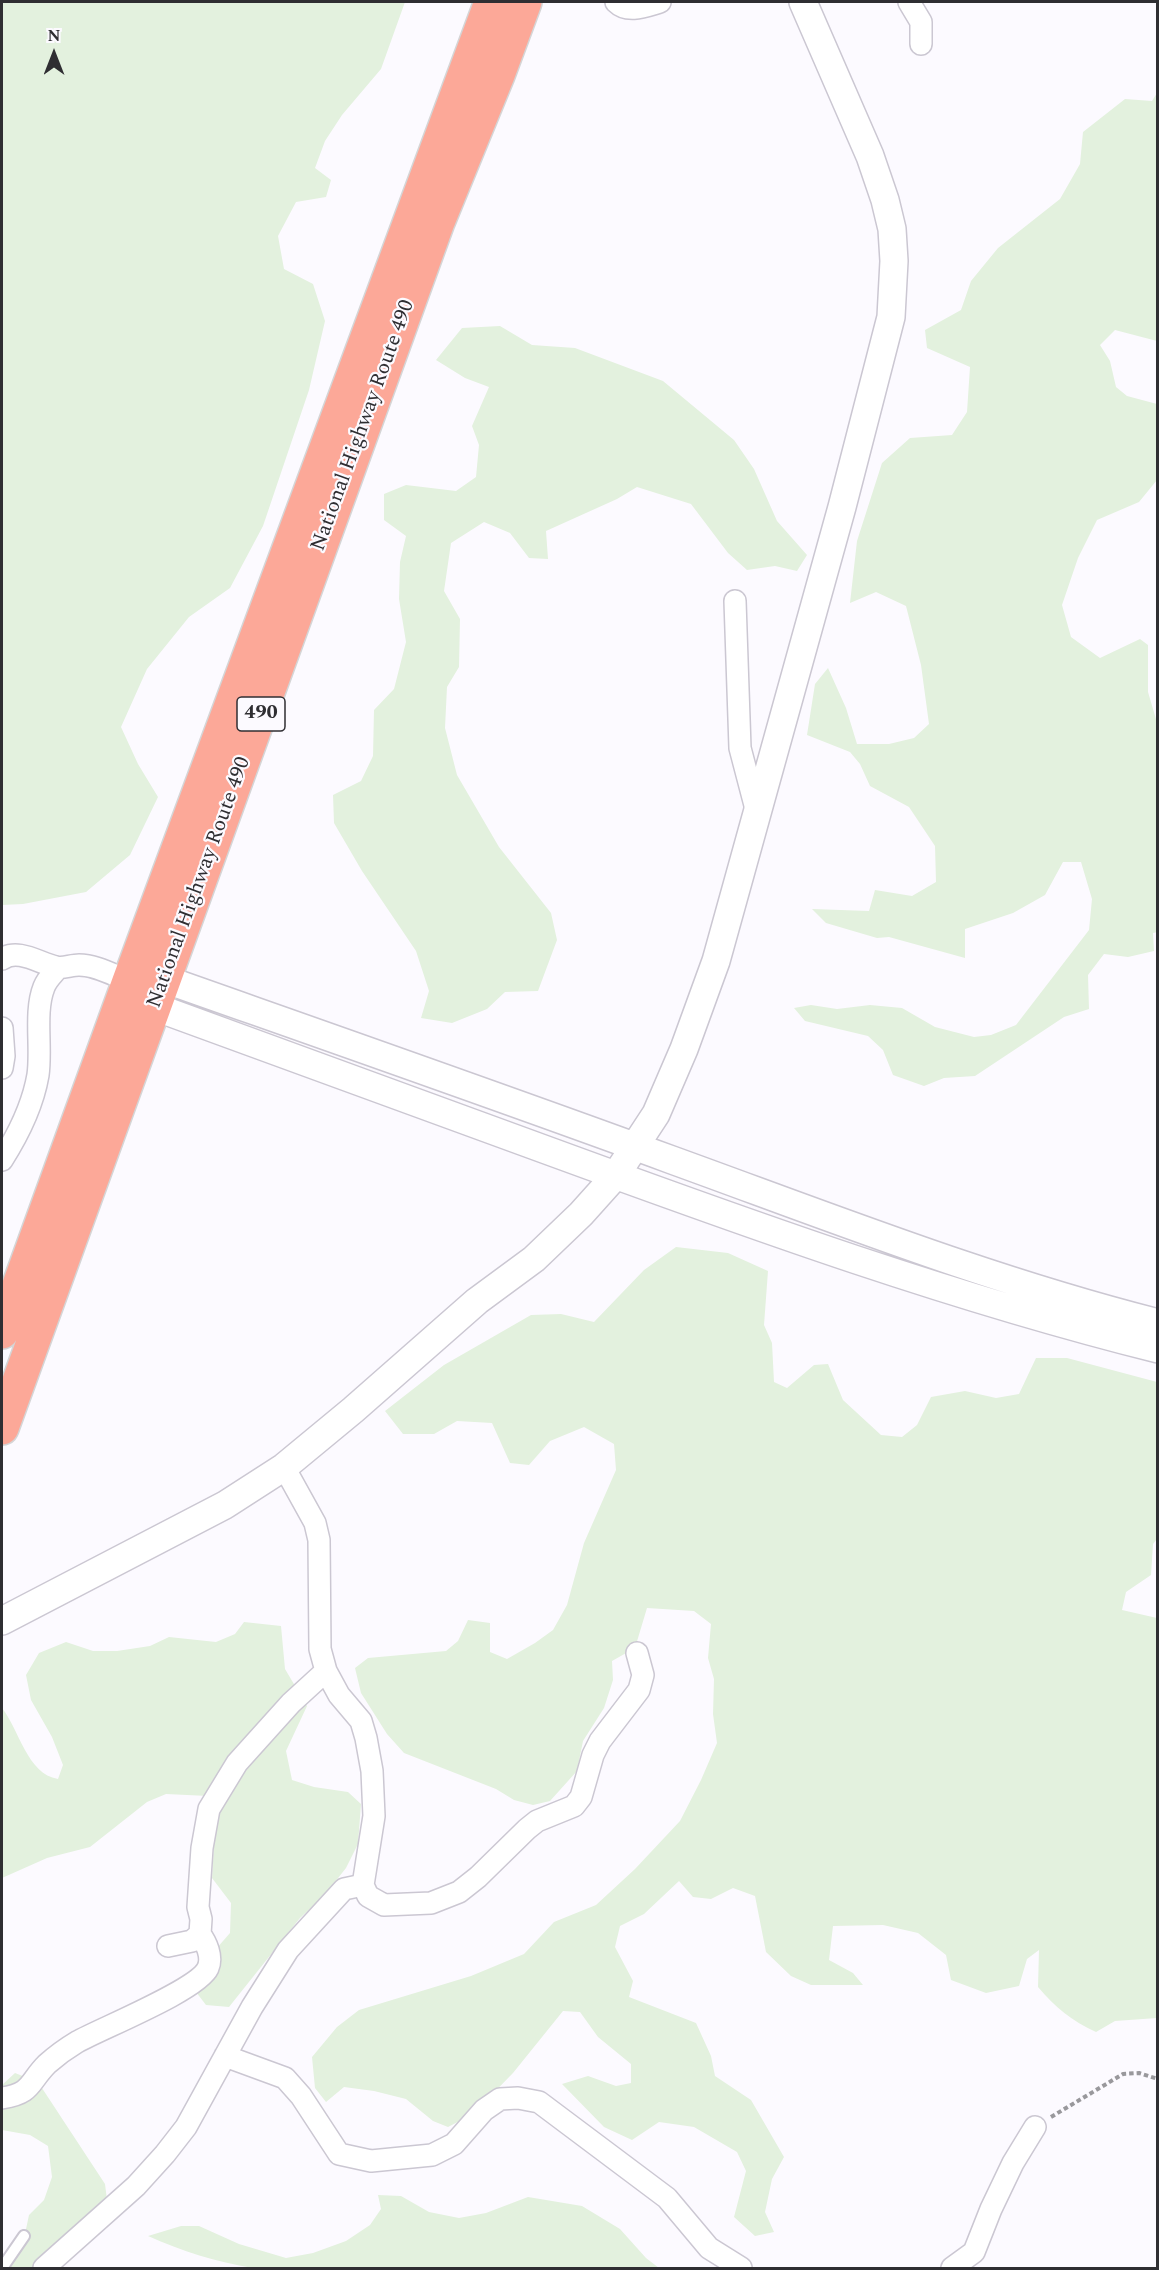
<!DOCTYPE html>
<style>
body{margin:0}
#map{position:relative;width:1159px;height:2270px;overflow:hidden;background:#fcfaff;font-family:Spectral,serif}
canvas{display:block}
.frame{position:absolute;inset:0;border:3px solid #2f2e32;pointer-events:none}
.north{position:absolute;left:24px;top:24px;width:60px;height:60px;-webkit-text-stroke:4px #fcfaff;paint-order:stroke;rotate:0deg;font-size:16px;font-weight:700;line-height:24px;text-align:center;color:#2f2e32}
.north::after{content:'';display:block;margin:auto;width:21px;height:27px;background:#2f2e32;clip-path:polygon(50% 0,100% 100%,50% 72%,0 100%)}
</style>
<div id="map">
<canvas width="1159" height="2270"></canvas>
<div class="frame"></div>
<div class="north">N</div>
</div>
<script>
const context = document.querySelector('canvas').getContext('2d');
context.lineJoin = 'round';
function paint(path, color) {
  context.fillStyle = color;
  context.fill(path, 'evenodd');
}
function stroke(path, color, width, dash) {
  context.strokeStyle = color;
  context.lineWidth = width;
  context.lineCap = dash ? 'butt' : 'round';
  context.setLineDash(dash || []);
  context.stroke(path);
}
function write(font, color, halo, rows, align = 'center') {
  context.font = font + ' Spectral,serif';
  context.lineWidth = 4.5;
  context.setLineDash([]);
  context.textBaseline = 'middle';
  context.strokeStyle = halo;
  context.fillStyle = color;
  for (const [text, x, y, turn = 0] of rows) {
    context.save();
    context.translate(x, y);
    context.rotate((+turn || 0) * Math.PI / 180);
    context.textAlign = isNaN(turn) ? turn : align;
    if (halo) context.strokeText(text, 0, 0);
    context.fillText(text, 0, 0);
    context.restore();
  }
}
paint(new Path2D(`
 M2,2h403l-24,67 -39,46 -17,26 -10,27 16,12 -5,17 -30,5 -18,34 6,33 29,15 12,37 -16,69 -46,136 -33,62 -41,29 -42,52 -26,58 17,37 20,33 -28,58 -44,37 -63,12 -21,1z
 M1157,93v248l-42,-11 -15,15 10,16 6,26 11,9 30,8v76l-18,22 -42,18 -19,38 -16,47 9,32 29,21 40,-19 8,6v47l10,34v206l-5,1 1,18 -26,6 -24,-3 -16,21 1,34 -25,8 -89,59 -31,2 -20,8 -31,-11 -10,-25 -15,-14 -63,-15 -11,-13 17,-3 26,4 33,-4 32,3 33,19 39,10 17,-2 25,-10 73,-95 3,-31 -11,-37h-18l-18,33 -32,18 -48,16v29l-76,-21 -12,1 -51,-15 -14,-14 57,2 6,-21 37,6 24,-14 -1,-36 -26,-39 -39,-21 -10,-22 -10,-12 -43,-17 8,-51 13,-16 18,40 11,36h32l25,-6 15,-14 -8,-59 -15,-59 -30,-14 -26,11 7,-62 25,-78 28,-25 42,-3 15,-23 3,-45 -43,-19 -2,-18 36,-20 10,-29 27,-33 62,-49 20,-35 3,-32 42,-33 27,2z
 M500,326l32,19 43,3 88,33 71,59 20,29 23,52 30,34 -10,16 -22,-5 -28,4 -19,-17 -37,-49 -54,-17 -20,12 -71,32 2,28 -19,-1 -19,-25 -26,-11 -33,21 -7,48 16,28 -1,48 -12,20 -2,41 12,47 42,72 52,66 6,27 -19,51 -33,1 -18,17 -35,14 -31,-5 8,-27 -13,-40 -54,-80 -28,-48 -1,-28 28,-14 12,-25 1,-46 20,-21 12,-47 -7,-43 1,-37 6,-26 -22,-16v-26l22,-9 50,6 20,-14 3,-32 -7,-19 17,-39 -24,-9 -29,-18 26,-32z
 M676,1247l52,6 40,18 -4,54 8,18 2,39 13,6 27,-23 14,-1 15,36 38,35 21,2 15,-12 14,-28 34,-6 31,7 23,-4 17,-36h31l90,24v157l-4,5 -2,31 -25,17 -4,18 35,8v400l-42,3 -19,11c-24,-11 -41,-25 -58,-45l1,-37 -12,9 -8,27 -33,7 -35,-13 -5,-25 -28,-22 -35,-8 -50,1 -4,34 24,13 10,12h-52l-20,-9 -25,-24 -11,-56 -22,-8 -22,11 -18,-2 -14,-16 -35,33 -24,12 -5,21 18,34 -4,16 67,26 15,33 4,20 36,24 33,57 -12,22 -7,33 9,20 -19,4 -21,-19 12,-46 -9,-19 -43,-25 -35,-5 -27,18 -28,-13 -42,-43 26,-8 28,10 15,-3v-19l-33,-27 -18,-25 -17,-1 -50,62 -40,41 -25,13 -15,-6 -27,-22 -32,-8 -30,-4 -18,15 -11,-14 -3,-31 25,-30 22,-17 112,-34 53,-22 30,-32 42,-17 39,-36 45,-48 21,-41 16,-37 -4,-29 1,-35 -6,-21 3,-34 -17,-13 -47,-3 -12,40 -23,13 1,19 -9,28 -21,33 -6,30 -27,30 -17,4 -19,-5 -18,-11 -92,-36 -17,-19 -26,-41 -6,-25 13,-10 78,-7 12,-10 10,-21 22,3v29l17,7 28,-16 18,-13 14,-25 17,-62 32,-73 -2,-26 -30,-17 -34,14 -21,24 -19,-2 -18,-40 -35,-2 -23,13h-31l-18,-23 59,-46 87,-50 30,-1 33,8 50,-52z
 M244,1622l37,4 4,43 22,37 -21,45 6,29 22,7 34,5 13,12 -3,40 -12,24 -23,29 -23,21 -71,89 -23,-2 -10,-13 1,-30 19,-13 14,-16 1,-30 -19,-25 2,-33 7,-40 -13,-9 -42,-2 -19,8 -57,45 -43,11 -45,20v-170c17,21 25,66 56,71l5,-14 -11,-28 -21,-37 -5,-25 13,-22 27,-11 27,9h24l33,-5 19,-9 47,5 19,-8z
 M15,2073l23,9 67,102 2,16 -71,68h-29l15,-20 7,-33 15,-15 8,-23 -4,-31 -18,-11 -28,-5v-45z
 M378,2195l23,1 28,16 30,6 27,-5 42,-16 54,9 38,23 26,29 13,10h-406c-37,-6 -71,-17 -105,-32l33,-10h18l40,18 47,14 27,-5 33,-12 24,-16 11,-16z`), '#e3f1de');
const service = new Path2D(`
 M2,2268l22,-32`);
const minor = new Path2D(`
 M616,2c12,12 30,4 44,0
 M909,2l12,20v22
 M735,601l5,147 16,61
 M2,959c16,-11 37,4 54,8 7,2 15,-2 23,-2 17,0 34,10 50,16
 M2,1028l2,28 -2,12
 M2,1160c16,-25 31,-56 36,-85 4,-27 -4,-63 6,-88 3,-8 9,-13 14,-19
 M284,1467l31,56 4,17 1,109 6,22 13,24 22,26 5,17 6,33 2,45 -11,69 5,11 16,9 47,-2 28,-11 19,-15 49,-48 10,-8 37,-15 7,-9 12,-42 7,-14 39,-51 4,-15 -6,-22
 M168,1946l24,-5 8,-7 1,-15 -3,-12 4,-59 7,-39 28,-46 54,-60 35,-32
 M225,2056l60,22 16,18 38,58 32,7 61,-6 22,-11 30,-34 16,-11 18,-1 21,4 128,96 42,50 32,20
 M2,2098c31,-5 26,-15 45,-34 9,-8 20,-16 30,-22 25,-14 121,-52 131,-74 5,-11 -2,-26 -8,-34
 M44,2268l92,-82 29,-32 21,-27 66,-120 36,-57 56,-61 19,-4
 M952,2268l22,-16 17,-43 22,-46 22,-36`);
const tertiary = new Path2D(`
 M146,980l18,-1c170,60 339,119 508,181 160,58 320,121 486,163
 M140,991l15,16c135,50 270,98 405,148 197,72 394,143 598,194
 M2,1621l223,-116 59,-38 69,-57 124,-109 57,-42 47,-45 35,-39 40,-61 28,-65 32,-88 126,-454 49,-190 3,-56 -2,-32 -7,-29 -15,-44 -67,-154`);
const trunk = new Path2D(`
 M2,1332l127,-351 362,-979
 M2,1428l436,-1206 60,-147 27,-73`);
stroke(service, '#cbc7d2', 14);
stroke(minor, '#cbc7d2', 24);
stroke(tertiary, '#cbc7d2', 30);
stroke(trunk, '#d5d5d6', 36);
stroke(new Path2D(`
 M1051,2117l72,-43 16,-1 19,6`), '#99989c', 4, [4.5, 3]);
stroke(service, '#fff', 10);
stroke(minor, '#fff', 21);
stroke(tertiary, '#fff', 27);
stroke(trunk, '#fca898', 33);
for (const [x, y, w] of [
 [261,714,48]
]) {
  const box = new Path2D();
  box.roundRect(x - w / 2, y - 17, w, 34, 4.5);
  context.fillStyle = '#fcfaff';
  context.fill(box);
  stroke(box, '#2f2e32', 1.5);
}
write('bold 20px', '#2f2e32', null, [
 ["490",261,714]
]);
write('21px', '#2f2e32', '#fcfaff', [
 ["National Highway Route 490",364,426,-70],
 ["National Highway Route 490",200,883,-70]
]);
</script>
